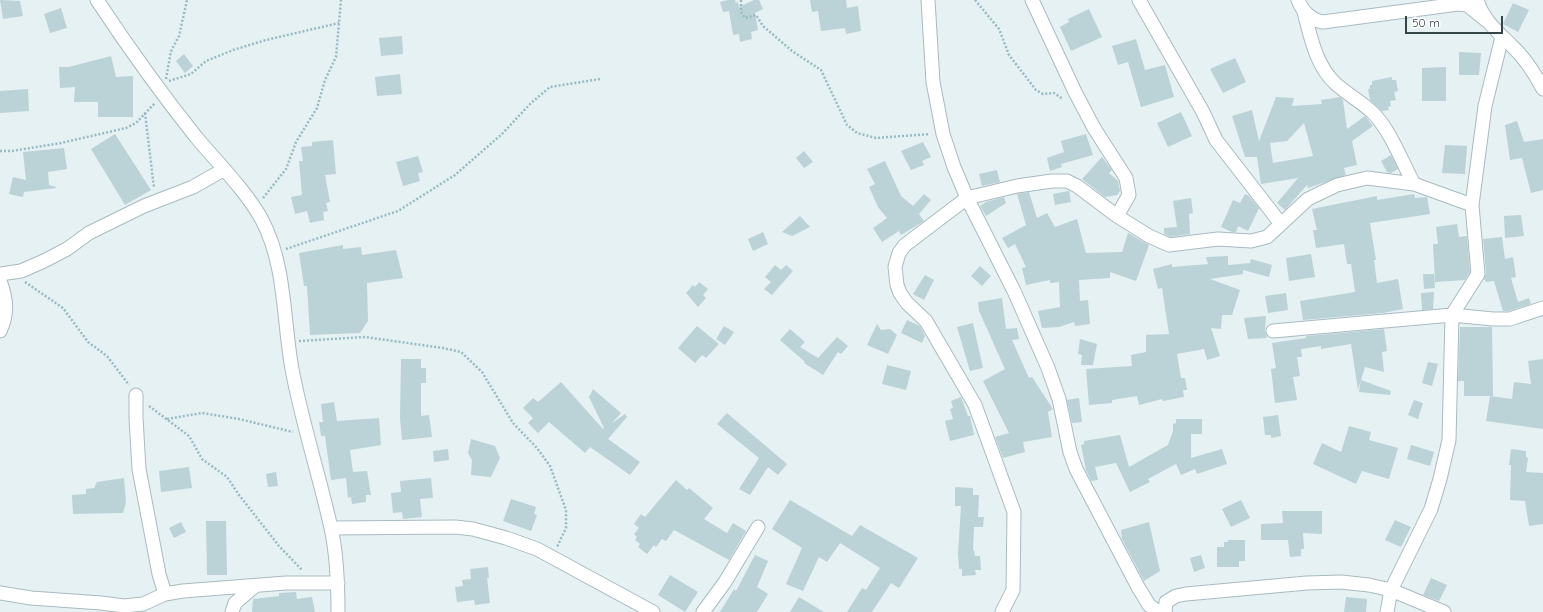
<!DOCTYPE html>
<style>
body{margin:0}
#map{position:relative;width:1543px;height:612px;overflow:hidden;background:#e6f1f4;font-family:Quicksand,sans-serif}
canvas{display:block}
.scale{position:absolute;left:1405px;top:16px;width:98px;height:18px;box-sizing:border-box;border:2px solid #354547;border-top:0;padding-left:5px;font-size:12px;line-height:14px;white-space:nowrap;color:#354547;-webkit-text-stroke:3px #fff;paint-order:stroke}
</style>
<div id="map">
<canvas width="1543" height="612"></canvas>
<div class="scale">50 m</div>
</div>
<script>
const context = document.querySelector('canvas').getContext('2d');
context.lineJoin = 'round';
function paint(path, color) {
  context.fillStyle = color;
  context.fill(path, 'evenodd');
}
function stroke(path, color, width, dash) {
  context.strokeStyle = color;
  context.lineWidth = width;
  context.lineCap = dash ? 'butt' : 'round';
  context.setLineDash(dash || []);
  context.stroke(path);
}
paint(new Path2D(`
 M0,0l20,1 3,15 -20,3z
 M728,0h7l1,3 2,-1 1,5 15,-7h5l4,9 -8,4 3,17 -7,2 1,7 -12,3 -1,-8 -6,1 -4,-24 -6,1 -3,-10z
 M810,0h36l1,8 11,-2 3,25 -15,3 -1,-6 -24,3 -3,-20 -6,1z
 M1513,3l16,7 -11,22 -15,-8z
 M61,8l6,20 -17,5 -6,-19z
 M1089,9l13,28 -31,14 -11,-24 9,-5 -1,-3z
 M402,36l1,18 -22,2 -2,-18z
 M1136,39l9,31 20,-5 9,32 -33,10 -13,-45 -10,3 -6,-19z
 M1459,52l22,1 -2,22h-20z
 M184,54l9,12 -8,7 -9,-12z
 M111,56l5,21 17,-1v41h-35v-15h-24l1,-15 -15,1 -1,-21h10z
 M1235,58l11,24 -23,11 -13,-24z
 M1446,67v34h-24v-33z
 M400,74l2,20 -25,2 -2,-19z
 M1392,77v3h4l2,11 -4,1 2,8 -6,1 1,5 -3,1 1,3 -7,1 -12,-11 -2,-11h2v-4h2v-4z
 M28,89l1,22 -29,2v-22z
 M1276,97l18,1 -2,8 30,-2 -1,-4 19,-3 3,3 4,29 18,-13 8,10 -21,15 5,24 -13,3 2,7 -38,13 -1,-3 -22,25 -8,-7 21,-25 -37,6 -4,-27h-12l-13,-41 20,-6 7,31zM1304,123l9,33 -40,7 -3,-20 17,-2z
 M1181,112l11,24 -24,11 -11,-24z
 M1517,121l7,21 19,-3v51l-12,3 -9,-35 -12,2 -5,-35z
 M115,134l36,56 -26,15 -34,-56z
 M1086,134l7,21 -32,9 1,3 -12,4 -3,-13 17,-6 -3,-11z
 M333,140l3,34 -11,1 5,27 -4,1 2,8 -5,1 1,8 -14,3 -3,-12 -12,3 -4,-17 11,-2 -3,-34h4l-2,-14 11,-1v-4z
 M923,142l8,15 -9,4 2,4 -13,5 -10,-19z
 M1445,145l22,1 -2,28 -23,-1z
 M64,148l3,21 -19,3 1,13 7,2v1l-32,4 -1,5 -14,-3 4,-17 13,3 -3,-28z
 M804,151l9,11 -9,6 -8,-10z
 M1391,155l7,14 -7,4 -4,-1 -6,-11z
 M418,156l5,16 -5,1 2,8 -17,5 -7,-24z
 M1102,157l10,13 -3,3 9,8 2,10 -3,4 -12,2 -23,-18z
 M885,161l16,35 12,10 11,-12 7,6 -12,14 5,7 -23,14 -2,-4 -17,11 -9,-14 14,-10 -9,-11 -9,-20 6,-3 -8,-15z
 M997,170l3,12 -18,4 -3,-12z
 M1069,191l2,11 -16,3 -2,-11z
 M1029,192l8,26 10,-5 8,14 22,-8 9,34 36,-1 6,-19 21,12 -13,36 -26,-9v6l-31,2 1,21 8,-1 2,24 -15,2 -1,-4 -15,5 -17,1 -4,-17 22,-4 -1,-25 -9,1v-3l-24,5 -4,-17 4,-1 -11,-23 -7,4 -6,-10 24,-13 -9,-31z
 M1245,194l4,2 10,12 -11,23 -10,-5 -2,6h-4l-11,-5 12,-27 7,3z
 M1414,194l1,4 12,-1 3,17 -60,9 6,37h-2l3,23 21,-4 5,30 -20,4 -80,7 -3,-19 55,-9 -4,-28h-4l-3,-20 -28,4 -3,-18h4l-5,-21 65,-13v4z
 M1004,197l2,6 -20,13 -6,-10 6,-4z
 M1191,198l2,15 -4,1 1,20 -20,3 -6,-3v-6l13,-1 -4,-26z
 M1521,215l3,21 -19,2 -1,-22z
 M800,216l10,11 -18,9 -10,-4z
 M1457,224l2,13 8,-1 3,36 -5,8 -30,2 -2,-38h5l-2,-17z
 M763,232l5,12 -15,7 -5,-12z
 M1502,237l3,22 8,-2 3,20 -5,1 7,24 11,-4 2,6 -22,7h-6l-9,-30 -8,1 -2,-3 2,-6 -3,-34z
 M343,245v4l18,-2 1,8 34,-5 7,28 -36,5 1,38 -8,12 -50,2 -3,-49h-3l-5,-33z
 M1311,254l4,23 -26,4 -3,-23z
 M1228,256v9l22,-2 1,-4 21,6 -3,12 -26,-7v4l-33,5 30,11 -8,25h-10l-1,14 -10,-1 9,28 -13,4 -3,-11 -27,5 4,24h4l2,12h-4l1,7 -21,4 -1,-2 -23,6 -2,-9 -25,4v3l-23,2 -3,-36 46,-3 -1,-11 15,-3v-17l23,-1 -7,-46 -4,1 -5,-20 19,-5v3l36,-3 -2,-7z
 M775,265l6,5 5,-5 7,6 -21,24 -8,-6 7,-7 -6,-5z
 M980,266l11,10 -9,10 -11,-10z
 M1423,274h11l1,14 -11,1z
 M925,275l9,5 -10,20 -11,-6z
 M699,282l9,7 -5,6 3,3 -8,9 -12,-14 7,-8 2,2z
 M1434,292l-1,17 -11,1 -1,-17z
 M1286,293l2,17 -20,3 -3,-17z
 M1002,298l4,31 11,-1 2,11 -7,1 17,38 3,-1 21,32 -5,3 4,25 -29,5 2,10 -22,6 -8,-21 14,-4 -26,-52 22,-12 -26,-58 -1,-9z
 M1266,316l-1,15 2,7 -19,1 -4,-21z
 M907,320l13,6 5,10 -3,7 -21,-10z
 M973,323l10,45 -13,3 -13,-44z
 M877,324l4,6 9,-1 7,6 -9,19 -21,-9z
 M697,326l22,18 -13,14 -4,-3 -7,8 -17,-15z
 M724,326l10,6 -9,13 -9,-6z
 M1460,327h32l1,69h-29v-15h-6z
 M790,329l15,13 -5,5 18,11 19,-21 11,9 -7,8 -3,-2 -15,23 -19,-12 1,-1 -25,-22z
 M1384,329l3,22 -5,1 2,20 -19,-5 -7,23 -7,-46 -30,5v-3l-20,3 1,8h-5l3,19 -7,1 4,23 -22,3 -4,-34 5,-1 -4,-25 34,-5v-2z
 M1080,339l17,5 -4,21h-12l1,-10 -4,-1z
 M401,359h20v9h5v15h-5v33l8,-1 3,22 -30,3 -2,-22z
 M1543,359v70l-57,-8 4,-25 22,3 2,-17 17,2 -3,-23z
 M1428,362l10,2 -6,22 -10,-3z
 M887,365l24,6 -5,19 -24,-6z
 M1361,380l30,11 -1,4 -31,-3z
 M561,382l42,47 1,-1 -15,-31 4,-8 28,24 -9,10 13,-9 2,3 -19,22 32,23 -10,13 -40,-28 -5,6 -36,-31 -11,11 -10,-10 5,-5 -10,-10 10,-10 5,4z
 M961,397l7,19h2l4,19 -24,6 -5,-20 8,-2 -3,-10 3,-1 -2,-7z
 M1079,398l3,24 -10,1 -5,-23z
 M1414,400l9,3 -5,16 -10,-4z
 M334,402l3,19 42,-3 2,27 -31,5 3,22 14,-1 4,24h-5v7l-14,2 -1,-7 -3,1 -2,-20 -15,2 -6,-44h-4l-2,-14h4l-2,-18z
 M727,413l60,51 -9,11 -10,-8 -18,28 -11,-6 20,-31 -42,-34z
 M1278,415l3,21 -10,2v-3h-6l-2,-18z
 M1176,419h26v15h-11v24l31,-9 5,15 -30,10 -2,-5 -14,6 -5,-11 -28,15 2,3 -20,10 -14,-29 -21,4 3,13 -7,1 -5,-11 -5,-25 3,-1v-3l36,-6 9,32 39,-22 5,-14v-7l3,-1z
 M1349,426l22,6 -2,8 29,8 -9,31 -27,-8 -6,13 -43,-20 9,-21 19,9z
 M471,439l24,7 5,12 -9,19 -20,-2 1,-15 -4,-7z
 M1411,445l23,7 -4,14 -23,-7z
 M448,449l1,11 -15,2 -1,-11z
 M1511,449l15,2v6l2,1 -2,14 17,1v51l-14,2 -4,-25 -15,-1 1,-35h-2z
 M189,467l3,21 -31,4 -2,-21z
 M276,472l2,14 -10,1 -2,-13z
 M124,478l2,24 -3,11 -50,1 -1,-19 14,-1v-5l8,-1 3,-6z
 M431,478l2,20 -13,1 2,18 -19,2 -1,-7 -9,1 -2,-20 10,-1 -1,-11z
 M676,480l11,10 2,-2 24,20 -9,11 23,14 6,-10 13,8 -17,29 -55,-30 -8,11 -4,-2 -6,8 -2,-2 -7,9 -9,-7 2,-3 -5,-4 2,-3 -3,-3 5,-6 -5,-4 7,-10 4,3z
 M955,487l18,1v7h6l-1,22h6l-1,10h-9l-1,23h1l1,6h5l1,14h-6l1,5 -14,1v-7h-3l-1,-15 3,-48h-6z
 M511,499l25,8 -2,7 3,1 -6,16 -28,-10z
 M790,500l62,36 8,-11 58,33 -19,30 -8,-5 -19,29h-25l15,-24 4,2 14,-22 -40,-25 -13,19 -8,-5 -16,34 -17,-7 16,-36 -30,-19z
 M1241,500l9,18 -19,9 -9,-18z
 M1282,511h40v23l-19,-1 1,16h-3v7l-11,1 -2,-17h-27v-16l22,-1z
 M1395,520l16,7 -10,20 -16,-7z
 M206,521h20l1,54h-20z
 M181,522l5,10 -12,6 -5,-10z
 M1149,522l11,49 -16,10 -22,-42 -1,-9z
 M1228,540h17v21h-6v6h-22v-20h7v-5h4z
 M755,555l13,6 -11,26 11,7 -11,18h-37l14,-23 2,2z
 M1201,555l4,13 -11,4 -4,-14z
 M488,567l1,11h-2l3,25 -15,2 -1,-5 -17,2 -2,-15 8,-1 -1,-6 9,-1 -1,-10z
 M670,575l28,17 -13,20 -27,-17z
 M1431,578l16,7 -8,16 -16,-6z
 M296,592l1,7 15,-2 3,15h-63l1,-13 26,-3v-3z
 M799,597l25,15h-34z
 M1346,597l21,2 -1,13h-22z`), '#bbd2d7');
const minor = new Path2D(`
 M97,0c31,47 64,93 99,137 21,25 51,55 66,83 24,45 21,100 30,149 10,54 27,105 39,159 6,27 7,56 7,84
 M928,0l5,82 10,52 11,33 13,31 47,93 34,77 11,31 11,53 6,17 62,118 11,18 9,7
 M1032,0l43,92 19,36 32,50 3,17 -12,21
 M1139,0l64,112 13,28 65,84
 M1298,0c4,11 13,20 25,22l135,-18 9,1 20,16
 M1477,0c6,20 21,32 35,46 13,12 23,28 31,43
 M1304,12c7,26 12,54 32,72 12,11 28,19 39,31 17,19 27,47 39,69
 M0,274l21,-3 23,-10 23,-12 22,-16 55,-27 49,-19 30,-17
 M0,281c7,18 8,33 0,50
 M1273,331l179,-16 41,4h17l33,-11
 M136,395v23l3,51 20,105 6,20
 M331,528l124,-1 18,2 33,9 31,11 116,63
 M0,593l31,5 70,5 23,3 19,-2 22,-10 18,-3 103,-8h52
 M232,612l3,-9 20,-17
 M703,612l22,-30 33,-55
 M1002,612l11,-22 1,-78 -39,-107 -49,-84 -19,-18 -7,-10 -3,-8 -2,-18 4,-14 6,-8 62,-47 50,-12 35,-5h15l10,5 40,30 32,20 20,9 49,-6 33,2 16,-4 41,-38 29,-14 30,-7 47,6 58,21
 M1165,612l1,-10 10,-6 10,-2 121,-11 34,-1 28,3 22,5 53,22
 M1387,612l4,-22 40,-81 9,-30 9,-39 3,-125 26,-41 -6,-69 13,-99 17,-69`);
stroke(minor, '#a8bbc0', 15);
stroke(new Path2D(`
 M741,0v12l4,6 11,-3 7,11 29,25 29,19 26,55 10,8 19,5 54,-4
 M975,0l24,29 10,26 27,35 7,4 11,-1 9,6
 M166,79l5,-28 8,-15 8,-36
 M169,81l22,-7 15,-13 27,-11 33,-10 73,-17
 M145,113l9,75
 M0,151h12l49,-8 65,-15 10,-5 19,-20
 M263,198l23,-29 10,-27 21,-34 8,-28 11,-23 5,-57
 M286,249l112,-38 57,-36 47,-41 29,-31 19,-16 50,-8
 M25,282l38,26 25,34 19,14 22,29
 M299,341l66,-4 78,11 18,4 21,20 31,51 24,25 13,18 16,44v18l-9,19
 M149,406l40,30 13,23 25,18 12,18 40,51 23,24
 M167,419l35,-6 37,6 54,13`), '#98bbc3', 2.5, [2, 2]);
stroke(minor, '#fff', 13);
</script>
